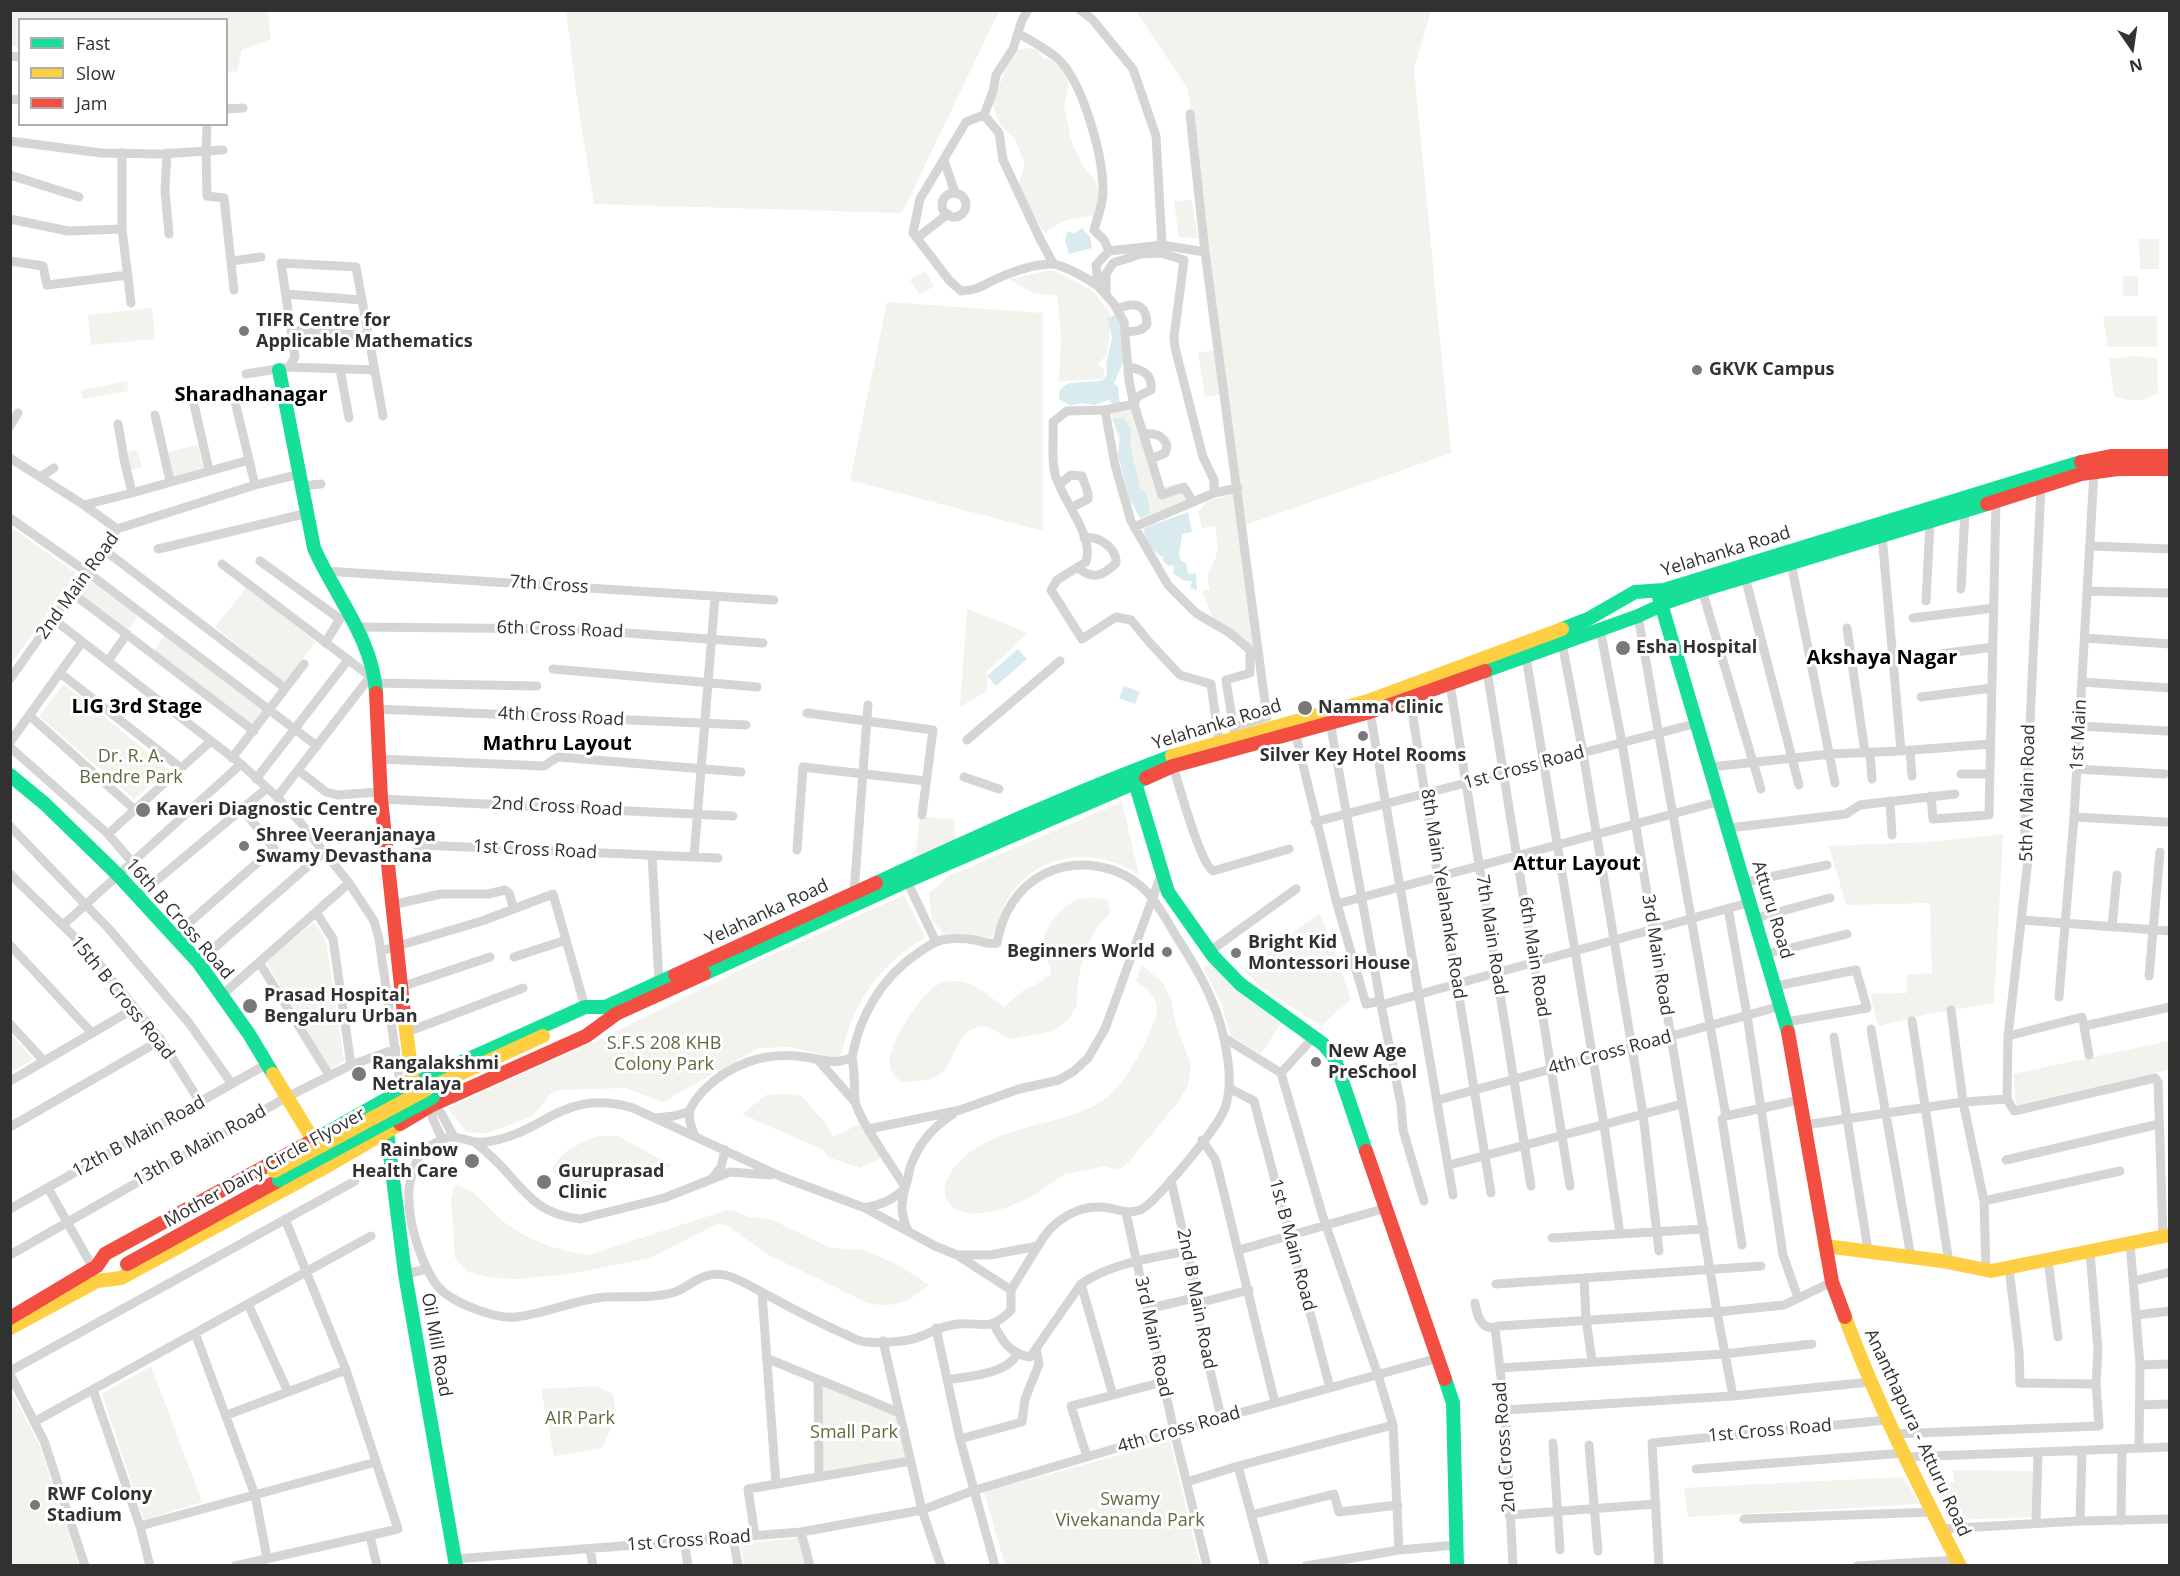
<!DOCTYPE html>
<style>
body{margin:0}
#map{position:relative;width:2180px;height:1576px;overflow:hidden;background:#fff;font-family:"Open Sans",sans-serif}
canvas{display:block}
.frame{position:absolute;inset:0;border:12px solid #313131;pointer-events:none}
.legend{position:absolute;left:18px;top:18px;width:210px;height:108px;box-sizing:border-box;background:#fff;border:2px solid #adadad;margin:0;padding:8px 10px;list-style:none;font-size:18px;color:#313131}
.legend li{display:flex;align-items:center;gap:12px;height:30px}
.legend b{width:30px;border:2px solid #adadad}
.north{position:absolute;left:2102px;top:18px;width:60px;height:60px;-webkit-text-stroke:4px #fff;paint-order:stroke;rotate:167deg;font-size:16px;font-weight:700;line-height:24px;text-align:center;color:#313131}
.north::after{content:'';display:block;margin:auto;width:21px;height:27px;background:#313131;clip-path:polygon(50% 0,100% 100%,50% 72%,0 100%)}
</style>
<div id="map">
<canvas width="2180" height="1576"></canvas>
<div class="frame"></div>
<ul class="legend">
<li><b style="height:8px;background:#16e098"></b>Fast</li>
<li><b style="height:8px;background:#ffcf43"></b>Slow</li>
<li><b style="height:8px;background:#f24e42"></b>Jam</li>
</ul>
<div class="north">N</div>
</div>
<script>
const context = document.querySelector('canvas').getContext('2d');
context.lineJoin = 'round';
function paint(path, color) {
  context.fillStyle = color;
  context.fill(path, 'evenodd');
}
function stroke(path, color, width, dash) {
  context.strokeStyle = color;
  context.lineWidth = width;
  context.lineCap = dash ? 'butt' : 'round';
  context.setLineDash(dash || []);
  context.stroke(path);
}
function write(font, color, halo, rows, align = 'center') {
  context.font = font + ' "Open Sans",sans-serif';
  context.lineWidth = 6;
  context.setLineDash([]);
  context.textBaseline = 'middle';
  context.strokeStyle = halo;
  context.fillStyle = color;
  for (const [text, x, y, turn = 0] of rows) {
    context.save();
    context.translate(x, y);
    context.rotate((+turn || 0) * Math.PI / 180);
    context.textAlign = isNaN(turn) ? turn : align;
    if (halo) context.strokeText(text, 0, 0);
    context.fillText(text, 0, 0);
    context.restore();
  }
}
paint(new Path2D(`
 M11,10l257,1 3,28 -29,11 -5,22 -10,-1 -1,-51h-206l-1,27 -8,-1z
 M566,11v-1l433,1 -97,202 -308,-9 -16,-98z
 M1136,11h295l-17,58 37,384 -206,72 -57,-436z
 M1028,48l9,2 6,8 6,1 13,10 7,15 -5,22 7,34 11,25 13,15 3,11 -1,18 -4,7c-19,1 -33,5 -48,17l-26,-36v-14l6,-19 -10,-25 -14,-13 -9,-22 13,-33 13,-21z
 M1192,200l6,38 -19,-1 -5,-36z
 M2139,239h20v30h-19z
 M1052,270l40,20 18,23 1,8 -4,33 -9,10 6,5 -1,10 -44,2 2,-45 -4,-40 -27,-4 -20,-13z
 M925,271l9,15 -14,9 -10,-15z
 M2123,276h15v20h-15z
 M887,302l156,11v218l-193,-51z
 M152,308l3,31 -64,6 -3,-30z
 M2103,316h54v31h-49z
 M1214,350l7,44 -16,3 -7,-44z
 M2133,356l24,2 1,35c-15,9 -28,9 -44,3l-5,-37z
 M127,381l1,10 -45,8 -2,-9z
 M1132,410l28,78 20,-5 7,17 -46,18 -30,-105z
 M198,445l5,23 -30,10 -5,-26z
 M137,450l5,17 -13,3 -5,-17z
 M1233,494l22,154 -42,-28 -11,-30h8c-4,-22 -1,-15 6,-33 3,-10 0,-21 0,-31l-14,2 -4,-16 10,-11z
 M11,527l65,46 -65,91z
 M88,579l50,37 -11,15 -50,-37z
 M247,587l69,55 -32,40 -69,-55z
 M967,609l61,24 -41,38v20l-27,16z
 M165,635l99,75 -12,17 -98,-76z
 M64,684l104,85 -34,30 -95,-83z
 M1122,802l17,73c-43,-29 -101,-24 -131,23 -7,12 -10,34 -19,42l-28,-6 -17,1 -12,-15 -3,-27 20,-17z
 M920,816l35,4v22l-40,19z
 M2003,834l-9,169 -61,10 -55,13 -8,-32 37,-1v-18l25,-2 -2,-70 -84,2 -17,-59 101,-4z
 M904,895l21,43c-46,26 -74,67 -84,119h-9l-43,-10 -30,1 -96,54 -38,-14 -66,2 -9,4 -17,22 -46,17 -21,-1 -18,-24 148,-67 169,-83z
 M1098,898l9,2 3,12c-4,7 -11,12 -15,19 -11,18 -20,53 -18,74 -14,27 -26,27 -52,32 -5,0 -10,3 -14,2 -12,-4 -20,-16 -34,-12 -23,7 -21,38 -40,49 -10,6 -25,5 -36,6 -5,-5 -9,-8 -11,-15 -4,-20 28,-68 44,-80 6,-4 14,-7 22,-6 19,1 33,15 48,26l21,-18 12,-5 14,-10c-1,-10 -6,-18 -7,-28 -2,-18 18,-41 35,-47 6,-1 13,-1 19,-1z
 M1320,913l31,86 -30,27 -60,-39 -19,-18z
 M314,922l12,18 18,121 -15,9 -63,-109z
 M1142,965l21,18 8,16 5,25 15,41 -3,21 -10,16 -49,60 -11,8 -13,-4 -40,8 -34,23 -23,10 -17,5 -21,2 -16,-5c-3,-4 -9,-10 -9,-15 -2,-8 2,-15 6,-22 32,-46 96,-43 143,-66 26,-13 46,-50 57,-76 11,-26 7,-33 -15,-49z
 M1213,965l19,23 49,35 -20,31 -30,-18 -10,-34 -18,-35z
 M11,1034l22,25 -22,14h-1z
 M2169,1041v29l-153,35 -3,-31z
 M786,1094l16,2 23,27 8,14 29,-14 21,34 -23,11 -32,-11 -5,-7 -81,-36 24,-19z
 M599,1136h19l54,30 -22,5 -16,1 -33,11 -13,1 -17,-2 -20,-11c10,-21 27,-27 48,-35z
 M455,1185c21,2 35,28 52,39 25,18 52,27 82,31l138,-45 9,1 12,6 24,3 59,28 33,2 36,16 29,19c-19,16 -35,24 -61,18l-99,-48 -43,-30 -9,-1 -67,34 -81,16 -54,5 -28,-2 -19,-5 -13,-14 -4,-60z
 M151,1366l51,136 -58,18 -42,-126z
 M818,1379l82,34 11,48 -92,16z
 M597,1386l16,8 3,22 -14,32 -48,8 -13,-67z
 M11,1391l28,53 40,121h-68z
 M1170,1441l30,124h-195l-21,-73z
 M1953,1470l80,1v46l-80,3 -22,-38h23z
 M1903,1477l17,27 -232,13 -4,-29z
 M799,1538l8,27h-63l-4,-21z`), '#f1f3ec');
paint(new Path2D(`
 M1082,228l8,9 2,11 -23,6 -4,-13 2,-9 8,1z
 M1115,315l6,11 2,37 -9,20 4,4 2,18 -6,1 -5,-6 -15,5 -13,-2 -10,3 -12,-7c-1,-24 29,-14 44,-19l4,-6 -1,-9 6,-27 -3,-17 -3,-2z
 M1123,417l8,12 -1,15 10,44 6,5 5,21 -11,4 -10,-18 -12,-45 2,-20 -8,-16z
 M1188,512l4,20 -10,2c0,10 -5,17 -1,27l5,2 2,11 8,-1 1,17 -7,-2 2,-7h-7l-12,-7 1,-9 -5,1 -6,-5v-4c-10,-4 -19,-17 -19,-28l3,-2z
 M1018,649l9,10 -31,27 -9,-10z
 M1124,686l16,6 -5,12 -16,-6z`), '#daebf0');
stroke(new Path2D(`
 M1028,10l-6,10 -9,29 -17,26 -3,16 -9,24 -18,7 -46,77 -7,34 36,47 12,11c19,-2 19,-4 35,-12 16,-7 37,-15 55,-15 12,0 37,15 47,22
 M1080,10l12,9 41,50 23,67 6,109
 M1018,33c13,8 27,15 39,25 26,23 46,98 46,132 1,13 -6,28 -9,40l10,10 5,11
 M10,56l10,1
 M10,99l10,1
 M226,109l17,-1
 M1190,114l15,138 62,465 -34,10
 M984,115l15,18 4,27 37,79 13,24
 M207,124l-1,27 1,45 17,2 10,92
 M10,141l91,12 59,1 63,-4
 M122,153v76l9,74
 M167,153l-2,37 4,44
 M944,160l11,33
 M10,175l69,22
 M942 205a12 12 0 1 1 24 0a12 12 0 1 1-24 0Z
 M10,219l58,12 54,-2
 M917,238l31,-24
 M10,261l33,5 4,19 81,-10
 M232,261l29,-4
 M286,294l76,6
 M1106,295v-21l7,-11 28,-9 20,-1 23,7 -10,77 1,11 28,109 11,23v13
 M1117,309c17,-7 29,-7 30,15 -5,8 -13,7 -22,8
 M292,330l76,6
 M289,367l85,3
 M340,369l9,49
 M246,374l43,-7 6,-10 -14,-94 75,4 27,149
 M233,393l22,92
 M193,400l16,70
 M1105,410l29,-6 3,-7 14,-7c2,-16 -9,-21 -23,-23
 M155,415l15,66
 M118,424l6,35 8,34 117,-33
 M10,426l8,-13
 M1143,434c11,-1 20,0 24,12l-2,7 -14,6
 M10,458l30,19
 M54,468l-14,9 44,28 33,24
 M1060,484l11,-9 11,1 6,17v6l-17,9
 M302,486l19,-2
 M1193,502l-9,-15 -22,8 -28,-91 -5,-23 -5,-59 -10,-18 -16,-18 -2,-21 13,-14 53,-6 43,7
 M84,505l48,-12
 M10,518l77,54 230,174
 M1134,527l80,-34 24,-5
 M1882,535l19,216
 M2090,546l80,3
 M103,549l182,139
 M158,549l150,-36
 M260,561l80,58 -15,24
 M1791,563l44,220
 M222,564l153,116
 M1078,568c15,12 25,8 38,-5 1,-15 -18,-28 -32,-25
 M324,571l450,29
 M1745,577l54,208
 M1961,589l4,-78
 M1702,590l59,199
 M2087,591l83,2
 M72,593l182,138
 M1926,601l4,-79
 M1638,616l88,500 -4,3 20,126
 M1913,618l81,-10
 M53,619l188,145 36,33 23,25 49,61 25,38 5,18 22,152
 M357,627l215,2 191,14
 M1847,628l18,125
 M1600,629l22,114 95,569 16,84
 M2085,638l85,6
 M1562,643l21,110 60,361 16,137
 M1526,657l78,468 16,109
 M1918,657l75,-10
 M108,661l19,-27
 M553,669l204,18
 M1487,671l83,515
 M60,673l121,95
 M10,679l107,-150 138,-44 45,-11
 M2082,682l88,6
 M375,683l162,3
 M1450,684l81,502
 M1921,697l71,-9
 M1410,698l28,180 19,106 34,209
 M376,709l370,16
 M1370,712l83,483
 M807,713l126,17 -11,85
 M29,715l106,95
 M1330,722l51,283 20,99 2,26 21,71
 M2079,726l89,5
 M1295,732l42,172 29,100 14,-3
 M967,740l93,-79
 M1219,741l-8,-57 -31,-9 -30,-32 -19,-23 -15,-3 -34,22 -31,-49 6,-10 29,-18c9,-26 -25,-63 -31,-88 -4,-16 -1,-36 -2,-52l14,-11 38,-1 10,55 16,56 37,64 28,28 34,20 20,17v23l-24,7 9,57
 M10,742l72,-100
 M10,747l98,87 24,28
 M1910,750l2,26
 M1870,753l2,26
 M232,758l72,-94
 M379,759l165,7 14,-9 183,15
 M1173,766c6,19 27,97 40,105l76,-22
 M1711,767l119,-13 71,-3 90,-7
 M2077,769l88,5
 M298,770l28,22 11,3 44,-3
 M1961,774h29
 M964,777l35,12
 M256,779l92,-119
 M1931,796l2,23 56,-4 7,-314
 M277,797l93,-120
 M381,799l352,17
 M1890,801l2,34
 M2074,817l92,5
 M1315,822l383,-99
 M10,826l99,103 80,94 43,61
 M1729,828l117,-14 14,-9 95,-11
 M108,834l103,-93
 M797,850l6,-83 123,14
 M652,855l7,127
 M694,857l21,-261
 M387,862l28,-3 3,-13 3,-1 297,13
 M10,874l78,76 73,90 39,62
 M907,881l29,61
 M1745,882l82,-17
 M854,893l14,-188
 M138,896l128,-107
 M1337,904l384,-103
 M391,905l50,-11h47l17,-4 4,3 5,16
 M1728,908l19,107 36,240 15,43
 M316,912l17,27 18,126
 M1756,918l74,-20
 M2022,920l148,11
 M63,925l178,-161
 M2112,927l5,-52
 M174,936l100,-88 -32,-39
 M10,945l82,88
 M381,951l101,-30 71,-27 32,113
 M1210,951l86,-62
 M1766,954l81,-20
 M514,957l52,-17
 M198,962l126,-110
 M259,962l70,113
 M2149,976l11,-124
 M1776,986l80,-16 11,38 -81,14
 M401,987l89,-30
 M222,995l127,-112
 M2059,997l15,-180 20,-345
 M1381,1005l370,-103
 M1951,1010l12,92 21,99 2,69
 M1912,1021l37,242
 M10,1024l34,37
 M2084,1026l5,29
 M1871,1029l40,228
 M407,1032l116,-44
 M2008,1036l74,-19 2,9 86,-19
 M1223,1037l58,36 42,144 55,158 15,50 6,125 -93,16
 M1834,1037l34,213
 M852,1057c3,15 2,29 3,43 1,16 40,70 50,87 -4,19 -5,25 3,44
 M818,1060l37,42
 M1281,1073l33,-36
 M10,1081l125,-73
 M1229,1088l25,13 76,287
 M2007,1099l1,-63 20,-176 -3,-29 16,-345
 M2007,1099l7,12 141,-33 3,4 5,154
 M1438,1100l343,-94
 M432,1105l9,8 12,22
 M432,1105v12l10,22
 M1726,1116l73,-16
 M655,1118l19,-2 14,-4
 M1804,1125l159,-23 44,-3
 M10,1127l151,-87
 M869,1129l91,-19 59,-21 40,-9 15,-9 14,-13 17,-29 56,-154
 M695,1136c-10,-22 -7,-28 8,-45 26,-27 63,-40 101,-34 18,2 31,9 48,0 8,-42 30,-80 66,-104 7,-5 15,-11 24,-13 11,-2 22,-2 33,0 9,2 13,5 22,3 5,-29 20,-55 47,-69 34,-16 74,-10 101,16 14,14 23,33 33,49 20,31 38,63 46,99 4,20 8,43 3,63 -1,5 -4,12 -7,17 -9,16 -66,87 -80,92 -12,4 -19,0 -31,-2 -30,-5 -57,12 -71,38l-48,9h-33
 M1202,1140l13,19 3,10 57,234
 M476,1143c12,10 24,21 34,33 22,25 35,39 70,43l84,-21 66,-26 41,3
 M2006,1160l153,-36
 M1449,1165l233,-61
 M713,1177l8,-10 4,-17
 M1171,1180l28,123 -3,7 25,107
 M48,1188l45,80
 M1984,1201l136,-30
 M865,1208c13,-3 27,-7 38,-18 5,-5 5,-15 7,-22 7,-22 23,-41 43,-54
 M10,1209l257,-145
 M1126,1213l48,218 33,135
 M1552,1238l152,-9
 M2130,1243l10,122 -1,83
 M1239,1250l147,-42
 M10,1255l277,-158 64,-32 45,-16
 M2048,1260l10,77
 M2009,1268l10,83 1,32 76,1
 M405,1274l22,-5
 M1584,1278l2,41 6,42
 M2134,1281l36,-9
 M1081,1284l32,111
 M1496,1284l265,-18
 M1011,1290l-54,-35 -22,-9 -70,-38 -83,-31 -149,-69c-73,-21 -89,28 -149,34 -19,2 -28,-12 -47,0 -3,2 -9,4 -12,7 -12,13 -17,35 -16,51 0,26 16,79 37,94 15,11 50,25 69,23 31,-3 61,-18 91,-20 23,-1 47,2 69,-5 11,-4 20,-13 31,-16 5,-2 14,-2 19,-1 16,4 30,14 44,21 24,13 47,25 71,36 8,3 18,10 27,10 12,1 38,0 49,-4 13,-4 23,-11 36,-13 26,-6 36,10 59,-15v-20l27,-44
 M762,1293l14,191
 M1199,1303l50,-13
 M1475,1303c2,13 7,30 24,23l218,-14 67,-7 48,-23
 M248,1304l40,88
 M1147,1309l51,-12
 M2137,1315l33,-4
 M993,1323c10,19 16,30 37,34l51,-73c30,-21 71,-26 106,-33
 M936,1328l24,111 35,127
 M1495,1328l10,82 8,156
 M195,1333l60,162 12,63
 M883,1341l39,169 19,56
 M766,1358l134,55
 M2140,1365l30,-1
 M1500,1368l224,-14 88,-10
 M10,1371l345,-190
 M10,1374l34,67 41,125
 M818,1379l1,98
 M947,1380c22,-4 57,-5 70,-25
 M93,1390l47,136 10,40
 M2140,1405l30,-1
 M1505,1410l228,-14 137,-14
 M227,1415l119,-45
 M34,1422l337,-186
 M1893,1434l206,-8 -3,-42 2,-34 -8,-99
 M960,1439l62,-17 3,-23 14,-35 -3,-15
 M1553,1443l7,107
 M1589,1445l9,106
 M1087,1457l-16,-51 92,-24
 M1906,1457l264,-10
 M1238,1466l155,-41
 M1696,1469l208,-16
 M1187,1482l51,-16 27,100
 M1251,1515l83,-21 5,18 59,-7
 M1509,1515l147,-11
 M1744,1519l189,-7
 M2080,1521l2,-70
 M2121,1521l1,-72
 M2036,1523l2,-70
 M140,1526l236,-64
 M1941,1529l139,-8 90,-2
 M801,1532l9,34
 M370,1536l7,30
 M755,1536l-7,-47 163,-28
 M733,1537l5,29
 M684,1541l4,25
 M590,1549l3,17
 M1399,1550l57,-5
 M455,1559l346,-27 121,-22 50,-19 202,-60 264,-73
 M235,1566l163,-37 -52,-159 -61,-151
 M1659,1566l-7,-123 235,-23
 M1857,1566l99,-6`), '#d5d5d5', 9);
stroke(new Path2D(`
 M279,370l35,178c21,48 59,91 62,145
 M1659,597l129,435
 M1562,629l26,-10 47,-27 29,-2 417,-128
 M1485,671l153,-55 30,-14 34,-12 285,-86
 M10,775l35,29 73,71 80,87 51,72 24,40
 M1133,776l35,116 45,64 27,28 83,60 11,13 32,94
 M876,883c98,-45 196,-90 296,-127
 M704,974l203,-93 239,-103
 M384,1124l3,7 18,143 51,292
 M321,1136l92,-52 172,-77h20l70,-32
 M1445,1379l8,24 4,163`), '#16e098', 14);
stroke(new Path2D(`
 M1172,756l196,-55 194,-72
 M404,1014l9,70 5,6
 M273,1074l45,74
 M427,1089l116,-53
 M1825,1246l117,15 49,10 179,-36
 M1845,1317c32,87 73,167 115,249
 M10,1328l87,-47 24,-3 208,-113 71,-41`), '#ffcf43', 14);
stroke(new Path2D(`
 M2081,462l30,-6h59
 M1987,504l94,-30 37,-5h52
 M376,693l5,106 23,215
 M1146,778l27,-12 197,-54 115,-41
 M675,975l201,-92
 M1788,1032l44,250 13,35
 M400,1124l32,-19 154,-69 30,-22 88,-40
 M1366,1151l79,228
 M127,1264l152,-84
 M10,1318l87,-52 8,-12 216,-118`), '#f24e42', 14);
stroke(new Path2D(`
 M279,1180l154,-83`), '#16e098', 14);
stroke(new Path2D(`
 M274,1171l153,-82`), '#ffcf43', 14);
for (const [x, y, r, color] of [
 [244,331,6,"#797979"],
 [1697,370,6,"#797979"],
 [1623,648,8,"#797979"],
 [1305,708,8,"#797979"],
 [1363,736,6,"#797979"],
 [143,810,8,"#797979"],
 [244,846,6,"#797979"],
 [1167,952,6,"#797979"],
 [1236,953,6,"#797979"],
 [250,1006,8,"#797979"],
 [1316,1062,6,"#797979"],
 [359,1074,8,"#797979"],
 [472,1161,8,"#797979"],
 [544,1182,8,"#797979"],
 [35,1505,6,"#797979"]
]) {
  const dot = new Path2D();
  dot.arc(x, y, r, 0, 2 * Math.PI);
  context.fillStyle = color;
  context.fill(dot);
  stroke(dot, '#fff', 2);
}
write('bold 18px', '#313131', '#fff', [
 ["TIFR Centre for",256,321],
 ["Applicable Mathematics",256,342],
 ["GKVK Campus",1709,370],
 ["Esha Hospital",1636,648],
 ["Namma Clinic",1318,708],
 ["Silver Key Hotel Rooms",1363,756,"center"],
 ["Kaveri Diagnostic Centre",156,810],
 ["Shree Veeranjanaya",256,836],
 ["Swamy Devasthana",256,857],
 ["Bright Kid",1248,943],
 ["Montessori House",1248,964],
 ["Beginners World",1155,952,"right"],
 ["Prasad Hospital,",264,996],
 ["Bengaluru Urban",264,1017],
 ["New Age",1328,1052],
 ["PreSchool",1328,1073],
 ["Rangalakshmi",372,1064],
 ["Netralaya",372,1085],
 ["Rainbow",458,1151,"right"],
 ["Health Care",458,1172,"right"],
 ["Guruprasad",558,1172],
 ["Clinic",558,1193],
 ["RWF Colony",47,1495],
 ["Stadium",47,1516]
], 'left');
write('18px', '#313131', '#fff', [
 ["Yelahanka Road",1726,552,-17],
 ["7th Cross",549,585,4],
 ["2nd Main Road",78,586,-54],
 ["6th Cross Road",560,630,2],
 ["4th Cross Road",561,717,3],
 ["Yelahanka Road",1217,725,-17],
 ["1st Main",2079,735,-87],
 ["1st Cross Road",1524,768,-15],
 ["5th A Main Road",2028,793,-89],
 ["2nd Cross Road",557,807,3],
 ["1st Cross Road",535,850,3],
 ["8th Main Yelahanka Road",1443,894,81],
 ["Atturu Road",1772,910,73],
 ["Yelahanka Road",767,913,-25],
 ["16th B Cross Road",179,919,49],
 ["7th Main Road",1491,935,81],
 ["3rd Main Road",1657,955,81],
 ["6th Main Road",1534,957,81],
 ["15th B Cross Road",122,998,51],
 ["4th Cross Road",1610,1053,-15],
 ["12th B Main Road",139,1137,-29],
 ["13th B Main Road",200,1146,-29],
 ["Mother Dairy Circle Flyover",265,1168,-29],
 ["1st B Main Road",1292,1245,75],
 ["2nd B Main Road",1196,1299,79],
 ["3rd Main Road",1153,1337,78],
 ["Oil Mill Road",436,1345,80],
 ["4th Cross Road",1179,1430,-16],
 ["1st Cross Road",1770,1431,-5],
 ["Ananthapura - Atturu Road",1917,1433,65],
 ["2nd Cross Road",1505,1447,-94],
 ["1st Cross Road",689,1541,-4]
]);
write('18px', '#5b6c3f', '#fff', [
 ["Dr. R. A.",131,757],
 ["Bendre Park",131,778],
 ["S.F.S 208 KHB",664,1044],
 ["Colony Park",664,1065],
 ["AIR Park",580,1419],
 ["Small Park",854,1433],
 ["Swamy",1130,1500],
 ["Vivekananda Park",1130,1521]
]);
write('bold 20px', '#000', '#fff', [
 ["Sharadhanagar",251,395],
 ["Akshaya Nagar",1882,658],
 ["LIG 3rd Stage",137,707],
 ["Mathru Layout",557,744],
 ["Attur Layout",1577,864]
]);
</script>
